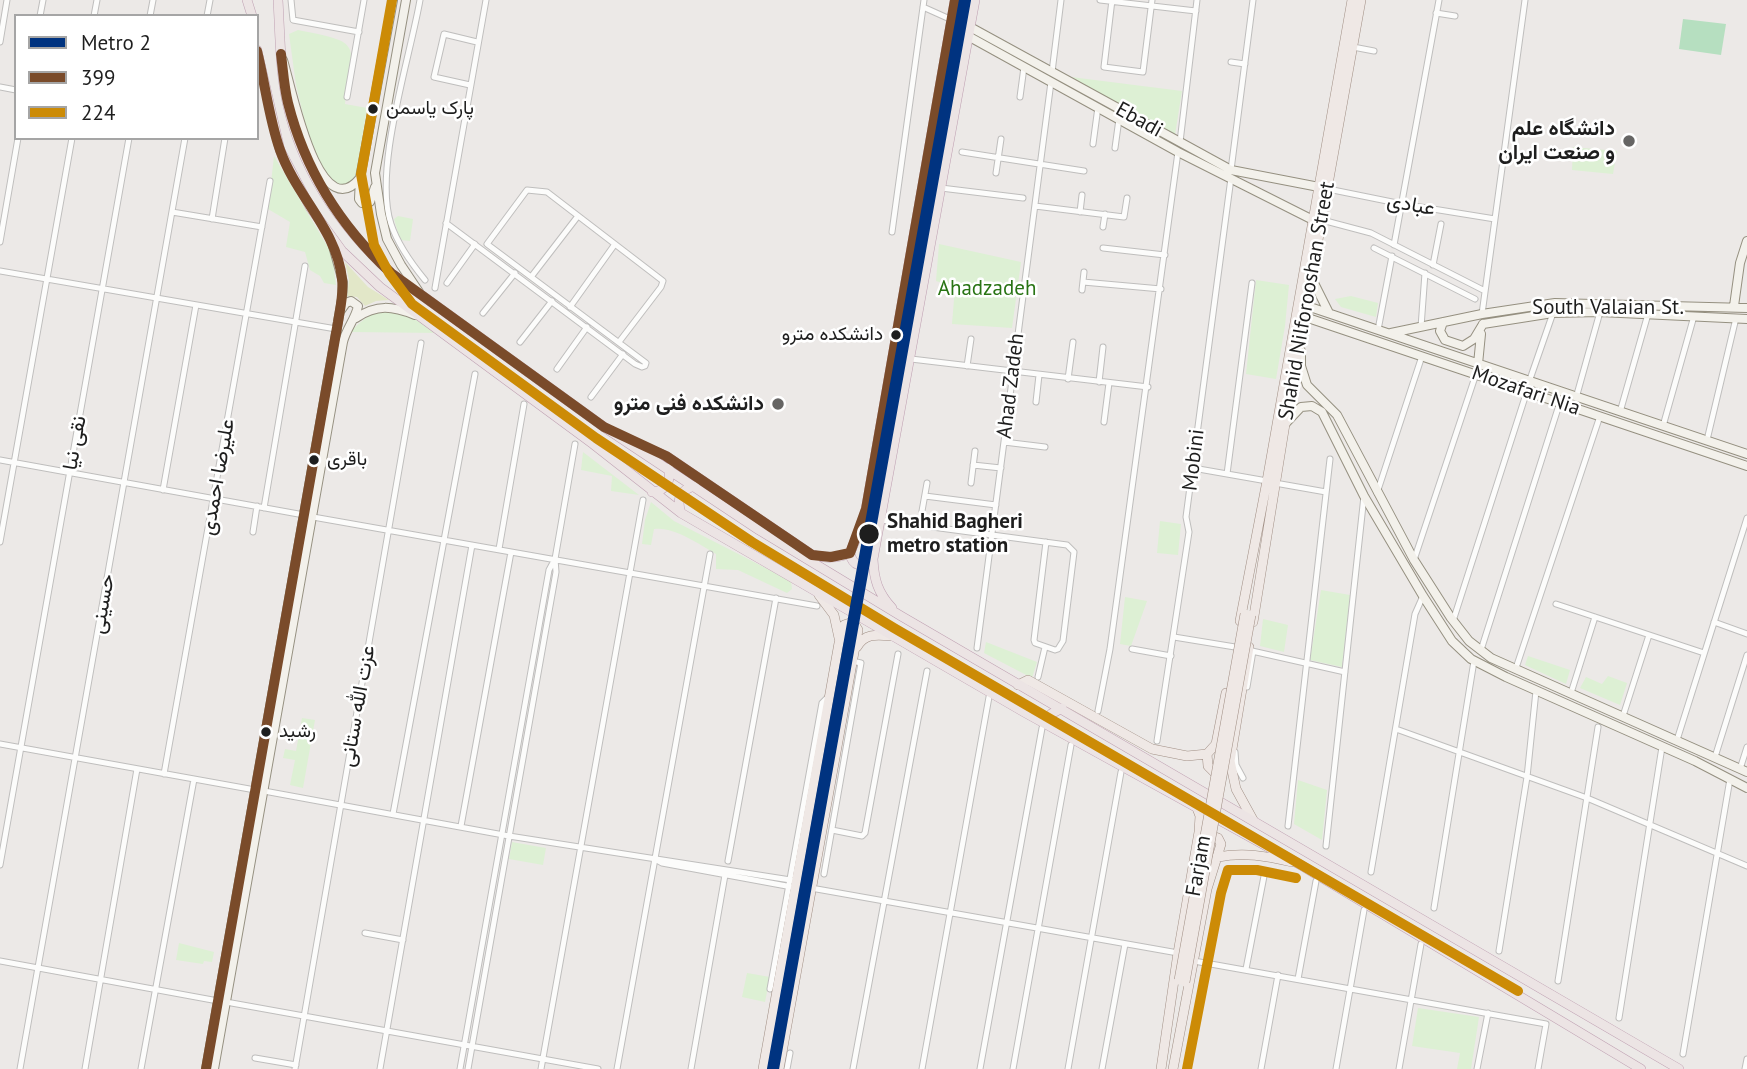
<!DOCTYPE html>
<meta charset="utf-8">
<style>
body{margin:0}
#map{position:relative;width:1747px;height:1069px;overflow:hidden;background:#ece9e7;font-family:"PT Sans",sans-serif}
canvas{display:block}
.legend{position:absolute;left:14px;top:14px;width:245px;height:126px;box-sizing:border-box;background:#fff;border:2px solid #a5a5a5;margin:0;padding:9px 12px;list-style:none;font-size:21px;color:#1e1e1e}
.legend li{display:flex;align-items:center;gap:14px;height:35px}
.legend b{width:35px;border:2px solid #a5a5a5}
</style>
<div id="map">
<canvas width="1747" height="1069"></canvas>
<ul class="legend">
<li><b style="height:9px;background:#003380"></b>Metro 2</li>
<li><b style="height:9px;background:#7a4b2a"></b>399</li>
<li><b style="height:9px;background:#cc8b06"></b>224</li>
</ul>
</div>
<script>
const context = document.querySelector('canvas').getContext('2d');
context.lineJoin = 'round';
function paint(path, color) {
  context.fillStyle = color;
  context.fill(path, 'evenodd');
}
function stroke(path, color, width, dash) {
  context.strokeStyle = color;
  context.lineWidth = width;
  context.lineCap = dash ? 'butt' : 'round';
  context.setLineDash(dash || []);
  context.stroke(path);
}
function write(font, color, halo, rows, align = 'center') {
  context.font = font + ' "PT Sans",Vazirmatn,sans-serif';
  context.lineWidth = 5;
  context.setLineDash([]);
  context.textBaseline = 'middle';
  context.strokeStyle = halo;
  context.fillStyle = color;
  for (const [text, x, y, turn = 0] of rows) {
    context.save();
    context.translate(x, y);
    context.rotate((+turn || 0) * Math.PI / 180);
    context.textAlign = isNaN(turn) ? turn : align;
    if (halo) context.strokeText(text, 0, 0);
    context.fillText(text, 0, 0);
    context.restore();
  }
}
paint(new Path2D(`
 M345,262l23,25 21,13 -13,1 -11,5 -8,-9 -10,-1 2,-16z`), '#e2e7c8');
paint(new Path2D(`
 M298,30c65,13 56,11 47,74l22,4 -11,67 -13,14 -18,-12 -16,-38 -13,-54 -7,-51z
 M1071,77l111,14 -7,44z
 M1573,147l44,4 -4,23 -41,-4z
 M274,156l58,98 4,31 -12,-2 -4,-7 -10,-6 -5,-18 -19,-5 4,-25 -22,-13z
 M398,216l15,3 -3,22 -10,-1 -6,-21z
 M939,244l82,18 -9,66 -60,-4 3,-37 -19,-6z
 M1256,280l33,5 -4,41 -9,53 -30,-5z
 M1351,296l27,7 -2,14 -35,-10 -6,-8z
 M396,310l26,10 19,13 -91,-1c17,-16 22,-21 46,-22z
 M583,452l56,43 -28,-4 1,-15 -31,-6z
 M651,502l23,19 117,60 1,8 -5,4 -49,-23 -22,-1v-15c-17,-10 -43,-28 -62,-25l-3,16 -9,-1 3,-24z
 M1160,521l21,3 -3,31 -21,-2z
 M1321,590l29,5 -8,72 -32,-7z
 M1125,597l22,4 -16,45 -11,-2z
 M1263,619l25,6 -4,27 -24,-6z
 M986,642l51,20 -5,16 -48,-25z
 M1528,656l42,14 -4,14 -41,-19z
 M1608,676l19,7 -7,22 -40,-17 6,-11 16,7z
 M302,718l13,2 -12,68 -13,-3 5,-25 -12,-2 2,-9 11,2z
 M1298,780l29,10 -5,50 -28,-16z
 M512,842l34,6 -3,17 -34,-6z
 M179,943l35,9 -2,10 -8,-1 -1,3 -27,-4z
 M747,973l23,4 -5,25 -23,-5z
 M1418,1008l61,9 -8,52h-14l3,-16 -48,-7z`), '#ddf0d4');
paint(new Path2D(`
 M1683,19l43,5 -5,31 -42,-6z`), '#b6dfc0');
const minor = new Path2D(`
 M291,0l2,20 66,12
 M420,0c-10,58 -47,170 -29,224 7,21 20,39 34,56
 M1100,0l96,11
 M1112,0l-8,67 39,5 9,-72
 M923,7l29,13
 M1436,13l19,3
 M40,16l3,-16
 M94,16l3,-16
 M150,16l3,-16
 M207,16l3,-16
 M0,42l7,-42
 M1353,47l21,4
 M1231,62l14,2
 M1052,72l9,-72
 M470,85l-36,-8 10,-43 33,8
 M0,87l16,3
 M347,97l17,-97
 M1020,97l4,-30
 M1180,142l17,-142
 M1093,144l5,-37
 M1115,148l4,-29
 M962,152l122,19
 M1231,170l22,-170
 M996,173l5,-34
 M941,188l82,10
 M1328,189l74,15 93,15
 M1035,206l89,11 3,-19
 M172,212l90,15
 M1080,212l2,-17
 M212,219l13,-81
 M1322,220l49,13 114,58
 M446,223l189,141 7,3 3,-1 1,-3 -159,-119 40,-54 20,2 116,89 -2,6 -42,55
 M1103,227l2,-13
 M892,232l32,-232
 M0,242l18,-104
 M1394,245l45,-245
 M1103,248l62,7
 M1374,248l101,51
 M1433,265l8,-41
 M0,271l336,58
 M531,277l47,-61
 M1083,282l78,7
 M447,283l28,-39
 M435,288l51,-288
 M1082,290l2,-18
 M570,307l45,-63
 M483,313l32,-40
 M1482,314l43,-314
 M1421,327l4,-54
 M1378,330l14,-74
 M520,342l32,-41
 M911,359l237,28
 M967,366l4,-27
 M557,369l30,-42
 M1068,379l5,-37
 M1099,382l4,-35
 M1529,382l24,-69
 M591,397l32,-43
 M1576,398l24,-86
 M1036,402l3,-27
 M1620,412l28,-98
 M1104,422l5,-39
 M1663,426l31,-110
 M1707,440l29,-122
 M1004,442l41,5
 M0,460l304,55
 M973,465l28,3
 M1193,468l74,13
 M1227,474l25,-191
 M971,483l4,-32
 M1275,483l51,9
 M163,490l33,-185
 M1377,493l45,-137
 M925,496l71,9
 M264,508l41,-242
 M922,511l5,-28
 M313,517l504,89
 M880,520l187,25 7,7 -11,89 -5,8 -3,1 -20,-7 -1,-3 12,-98
 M253,532l4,-26
 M0,542l72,-404
 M499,549l25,-145
 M1414,560l62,-186
 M1556,604l148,49
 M1453,621l74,-230
 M1714,622l33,12
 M1174,637l61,10
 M977,648l74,-566
 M1132,649l39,7
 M1481,650l79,-248
 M1252,651l93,21
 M1516,668l84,-252
 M1038,677l7,-30
 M1247,687l6,-36
 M1571,693l24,-76
 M1098,711l12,-62 68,-497
 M1623,716l26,-81
 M1396,729l191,69 160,68
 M1677,740l70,-222
 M1157,741l32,-209 -3,-15 45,-339
 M0,744l255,46
 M1235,752l1,13 7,13
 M1715,757l32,-102
 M1740,769l7,-22
 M164,774l106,-593
 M264,791l245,45 288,45
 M393,814l82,-440
 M461,826l50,-274
 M1288,826l42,-367
 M832,830l30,6 3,-3 33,-179
 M1326,846l38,-350
 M655,859l7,4 130,24
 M728,861l48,-263
 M0,865l129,-727
 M1371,872l44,-258 8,-18
 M824,874l37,-211 -9,-2
 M811,888l367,65
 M1434,908l40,-247
 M365,933l38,7
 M1499,951l28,-174 9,-86
 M0,961l218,40
 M1194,961l352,63 -8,45
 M1246,969l19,-98
 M1298,979l18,-98
 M1558,981l40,-254
 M770,989l52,-286 7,-7
 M226,1002l372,67
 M1619,1018l43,-271
 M1683,1054l47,-275
 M255,1058l41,7
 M20,1069l165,-931
 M85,1069l52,-300
 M141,1069l53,-290
 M295,1069l126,-726
 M380,1069l92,-524
 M460,1069l89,-499 6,-11
 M468,1069l88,-497 -1,-13 20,-115
 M541,1069l102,-569
 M617,1069l93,-515
 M691,1069l34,-194
 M787,1069l3,-16
 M853,1069l74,-398
 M922,1069l67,-372
 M980,1069l62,-341
 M1013,1069l58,-324
 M1068,1069l53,-297
 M1102,1069l23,-125
 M1261,1069l17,-94
 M1336,1069l28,-159
 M1399,1069l22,-125
 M1477,1069l11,-56
 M1745,1069l2,-10`);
const secondary = new Path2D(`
 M406,0l-31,173 6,41 6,25 14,26 18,27
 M970,27l261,143 88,17
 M968,36l210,116 135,68
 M283,60c7,21 35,170 77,118
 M375,187l-5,15 -8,1 -3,-4 1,-21 33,-178
 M1312,279l17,34
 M1307,306l440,148
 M1734,306l6,-43 7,-22
 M1305,317l442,149
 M356,318c21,-14 36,-12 59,-3
 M1443,322l-3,9 5,9 18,6 11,-7 9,-15
 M1483,324l70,-11 47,-1 147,7
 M1391,333l91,-19 73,-11 192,5
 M1301,351v15l6,19 30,30 77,145 37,58 18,23 22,17 256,114
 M1478,364l3,-30
 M1285,424l16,-17 11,-1 10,6 42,84 59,100 29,45 19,18 35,18 189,84 52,27
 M206,1069l136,-770 1,-17 -12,-43
 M214,1069l129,-727c3,-13 13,-24 15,-36l-7,-5 -5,2 -5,7`);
const primary = new Path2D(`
 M819,595l15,20 5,23
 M1240,621l27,-140 85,-481
 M1253,622l32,-198 76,-424
 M857,647c8,-15 22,-12 36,-11
 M1249,647l-19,114 6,28 17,31
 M1018,685l10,-5 124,69 35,7 20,-2 9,-10 10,-51
 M1207,754l1,12 7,7h6
 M1218,857c26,-5 48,-1 74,5
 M763,1069l76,-426 5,-18 9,-3 5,8 -79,439
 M1161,1069l17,-116 21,-121 1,-16 -3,-8
 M1173,1069l34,-180 14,-45 -3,-6 -12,-4 -3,1 -6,11`);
const trunk = new Path2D(`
 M247,0l5,16
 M278,0c2,34 2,69 9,102 15,69 53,124 104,171l213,154 155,103 142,86 778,453
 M257,50l23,100 30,57 32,44 38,36 213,157 88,69 343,199 275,152 342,205
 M640,445l26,11 146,99c14,3 24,4 38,-2
 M652,492c14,-1 19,-10 17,-24
 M681,513c-5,-14 0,-24 14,-27
 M850,553l12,-29 4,-15 89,-509
 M850,553c2,13 14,17 23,6
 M892,608c-14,-15 -18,-28 -19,-49l102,-559
 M1050,726l1,-12 11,-6`);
stroke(minor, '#bfbebd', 7);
stroke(secondary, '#959080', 10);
stroke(primary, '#a18f85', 10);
stroke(trunk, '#bfa0b2', 10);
stroke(minor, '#fcfcfb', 5);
stroke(secondary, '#f3f1eb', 8);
stroke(primary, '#efe8e5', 9);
stroke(trunk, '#ece4e4', 9);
const primaryBridge = new Path2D(`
 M1179,980l66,-366
 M1185,982l66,-367`);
stroke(primaryBridge, '#a18f85', 10, []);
stroke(primaryBridge, '#efe8e5', 9);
stroke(new Path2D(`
 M281,54c2,16 3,33 7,49 17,67 52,123 103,170l213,154 62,29 146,99 19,2 19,-4 16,-44 89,-509
 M206,1069l132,-747c2,-13 6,-29 4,-43 -5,-49 -46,-83 -62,-129 -11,-31 -15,-67 -23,-99`), '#7a4b2a', 10);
stroke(new Path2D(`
 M392,0l-31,174 13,71 15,28 23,31 184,134 156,104 142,86 624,363
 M1187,1069l34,-176 7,-23h29l39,8`), '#cc8b06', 10);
stroke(new Path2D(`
 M773,1069l192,-1069`), '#003380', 12);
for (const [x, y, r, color] of [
 [373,109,6,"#1e1e1e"],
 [1629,141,7,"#666564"],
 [896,335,6,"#1e1e1e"],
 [778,404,7,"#666564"],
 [314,460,6,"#1e1e1e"],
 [869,534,11,"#1e1e1e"],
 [266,732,6,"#1e1e1e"]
]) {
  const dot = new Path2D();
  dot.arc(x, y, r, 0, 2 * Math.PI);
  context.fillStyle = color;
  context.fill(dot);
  stroke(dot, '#fff', 2.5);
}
write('19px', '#1e1e1e', '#fff', [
 ["پارک یاسمن",386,109],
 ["دانشکده مترو",883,335,"right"],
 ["باقری",327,460],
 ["رشید",279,732]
], 'left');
write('21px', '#1e1e1e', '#fff', [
 ["Ebadi",1139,120,29],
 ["عبادی",1411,205,10],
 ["Shahid Nilforooshan Street",1307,301,-80],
 ["South Valaian St.",1608,308],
 ["Ahad Zadeh",1011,386,-83],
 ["Mozafari Nia",1526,391,19],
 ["نقی نیا",75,443,-80],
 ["Mobini",1194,460,-83],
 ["علیرضا احمدی",218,477,-80],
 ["حسینی",103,604,-80],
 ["عزت الله ستانی",358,706,-80],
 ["Farjam",1199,866,-80]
]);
write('bold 21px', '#1e1e1e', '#fff', [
 ["دانشگاه علم",1615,129],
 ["و صنعت ایران",1615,153],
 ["دانشکده فنی مترو",764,404]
], 'right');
write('21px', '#297414', '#fff', [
 ["Ahadzadeh",987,289]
]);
write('bold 21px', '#1e1e1e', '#fff', [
 ["Shahid Bagheri",887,522],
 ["metro station",887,546]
], 'left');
</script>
